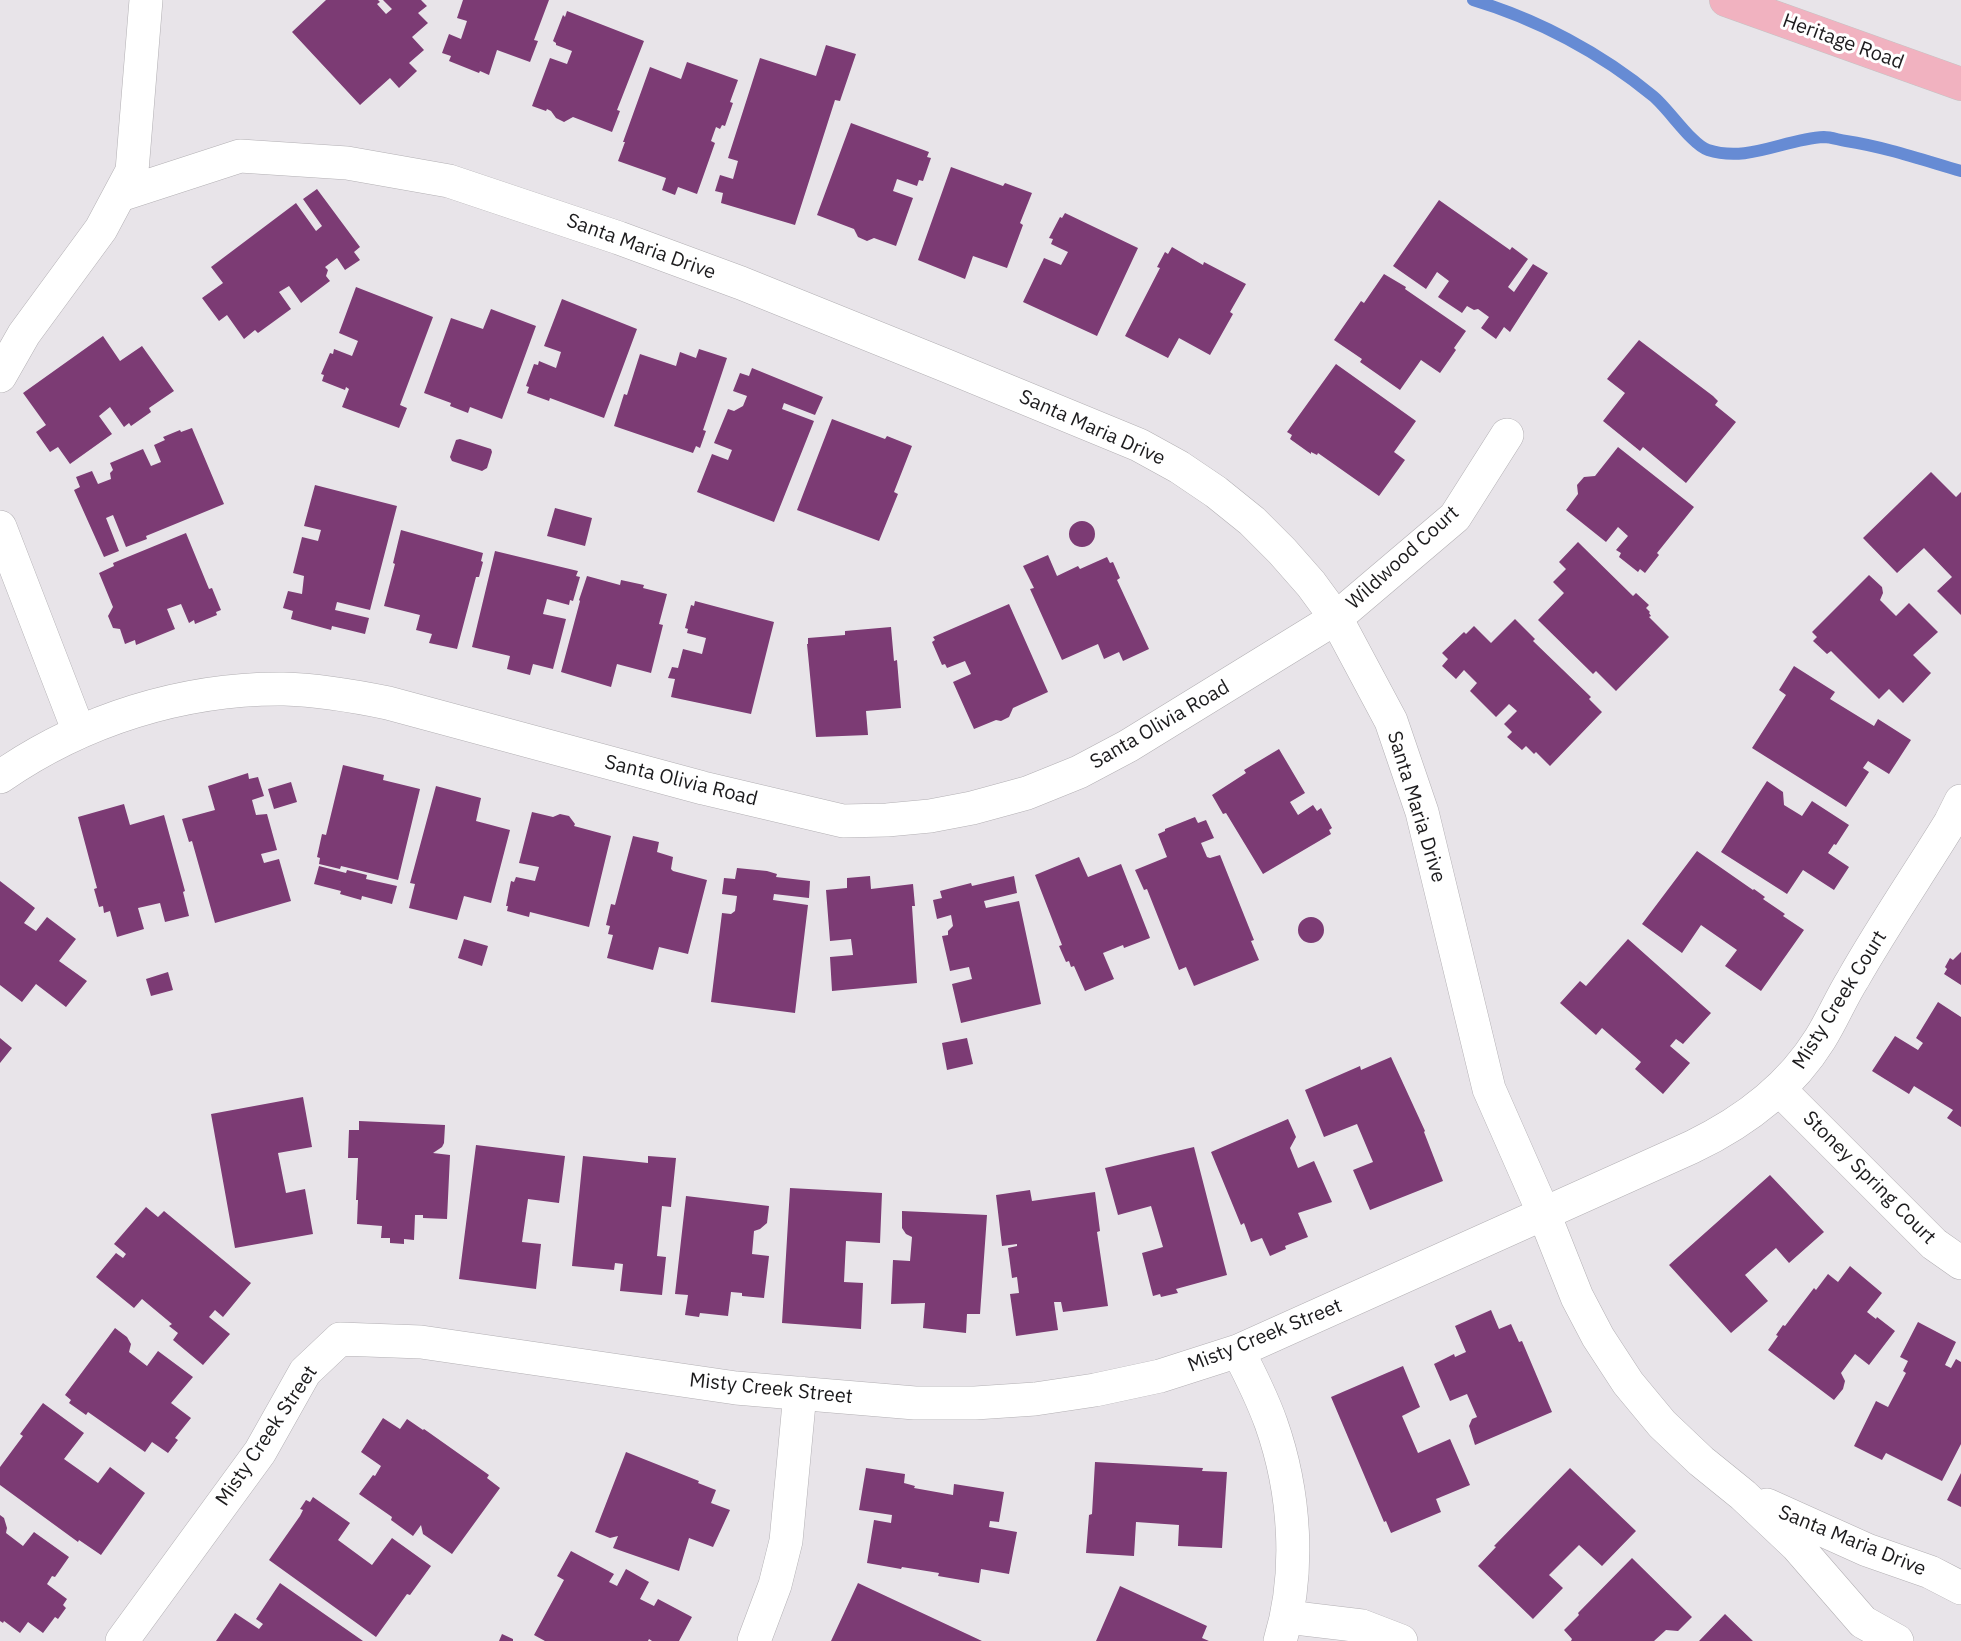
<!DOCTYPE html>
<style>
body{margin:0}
canvas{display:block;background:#e8e4e9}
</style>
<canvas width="1961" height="1641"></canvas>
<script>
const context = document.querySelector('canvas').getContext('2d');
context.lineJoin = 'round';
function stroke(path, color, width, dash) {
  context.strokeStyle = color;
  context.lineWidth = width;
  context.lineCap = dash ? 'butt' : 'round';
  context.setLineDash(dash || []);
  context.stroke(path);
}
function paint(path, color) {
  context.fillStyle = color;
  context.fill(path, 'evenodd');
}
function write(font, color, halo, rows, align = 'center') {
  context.font = font + ' "IBM Plex Sans",sans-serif';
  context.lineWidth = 6;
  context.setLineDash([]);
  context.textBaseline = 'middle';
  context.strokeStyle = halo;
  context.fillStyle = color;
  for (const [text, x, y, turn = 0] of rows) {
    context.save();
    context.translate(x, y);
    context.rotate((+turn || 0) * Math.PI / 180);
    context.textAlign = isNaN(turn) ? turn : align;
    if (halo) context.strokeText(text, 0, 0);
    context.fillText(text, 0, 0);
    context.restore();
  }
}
stroke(new Path2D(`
 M1473,0c64,19 128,53 180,96 15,12 39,49 55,54 40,13 76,-11 116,-13 7,0 15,3 22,4 39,6 77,19 115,30`), '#668bd4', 12);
paint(new Path2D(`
 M326,0h52l2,2 -3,2 9,10 6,-5 -9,-9h38l6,6 -9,7 10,10 -16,14 12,13 -15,13 8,8 -18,17 -9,-10 -30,27 -68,-73z
 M463,0h86l-15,40 4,1 -8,21 -33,-12 -8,25 -9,-4 -1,2 -30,-12 2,-5 -9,-3 7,-19 12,5 6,-18 -10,-3z
 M567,11l77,30 -27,69 3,1 -8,21 -39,-15 -9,5 -8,-4 -5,-7 -4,-2 -1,2 -14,-5 18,-48 17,6 5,-13 -16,-6v-2l-3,-2 10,-26 2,2z
 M826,45l30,9 -16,47 -5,-1 -40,125 -74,-22 2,-10 -8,-2 5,-16 13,4 5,-18 -10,-3 32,-100 56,18z
 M687,62l51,18 -8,22 3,1 -8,23 -3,-1 -2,4 -4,-2 -5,14 4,2 -18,51 -19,-7 -3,8 -13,-5 4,-12 -48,-17 7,-19h-2l27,-75 31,12z
 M851,123l78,29 -2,5 4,1 -8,23 -4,-1 -2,6 -20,-7 -4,12 20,7 -17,48 -22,-8 -7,3 -9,-4 -4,-8 -37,-14z
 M951,167l52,19 2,-3 27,10 -12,30 3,2 -16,43 -34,-12 -8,23 -47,-19z
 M317,189l43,58 -6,5 6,8 -15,10 -8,-12 -12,9 3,3 -2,6 4,5 -29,22 -12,-17 -10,6 12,17 -33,24 -3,-3 -11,9 -17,-24 -8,6 -17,-23 21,-15 -12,-16 85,-64 20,28 6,-5 -19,-27z
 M1439,200l71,50 2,-3 16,12 -20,28 6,5 19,-28 15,9 -38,59 -6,-5 -8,12 -15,-11 8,-11 -11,-8 -4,1 -7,-4 -5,7 -24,-16 11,-16 -12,-9 -11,17 -33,-23z
 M1065,213l73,35 -41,88 -74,-34 21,-44 17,7 7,-13 -17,-8 2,-5 -4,-1 11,-21 2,1z
 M1172,247l31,18 1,-3 42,22 -16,28 3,2 -23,41 -31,-17 -11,20 -43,-22 35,-68 -3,-1 8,-15 3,2z
 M1384,274l22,13 -1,2 61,42 -12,17 2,2 -16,23 -19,-13 -21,30 -40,-28 2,-3 -28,-19 27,-39 3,2z
 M356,287l77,30 -33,88 7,3 -8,20 -57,-21 7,-18 -3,-2 -1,3 -23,-9 2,-6 -3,-1 9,-21 3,1 1,-5 18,7 6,-15 -19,-8z
 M562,299l75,30 -33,89 -54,-20 -1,3 -22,-8 2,-6 -3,-1 8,-22 4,1 1,-4 17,7 5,-16 -17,-6z
 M491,309l45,17 -34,93 -32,-12 -2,6 -18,-7 1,-3 -27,-10 27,-75 32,11z
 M103,336l17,25 22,-15 32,45 -25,17 2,4 -20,14 -2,-3 -5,4 -14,-20 -11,9 13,18 -42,30 -12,-17 -8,5 -14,-20 10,-7 -23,-32z
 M1639,340l74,56 5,5 -3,4 21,17 -50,61 -43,-36 -3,4 -37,-30 22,-28 -18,-14z
 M699,349l28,9 -24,72 3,1 -6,17 -4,-2 -3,7 -79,-27 10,-32 3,1 13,-41 36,12 4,-14 16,6z
 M1336,364l80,57 -22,31 11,8 -26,36 -61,-43 -1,2 -6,-3v2l-21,-15 2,-4 -5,-3z
 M752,368l71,29 -8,18 -31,-12 -2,6 32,12 -40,101 -77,-30 15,-38 16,6 4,-10 -18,-7 14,-34 6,2 9,-5 4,-10 -14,-5 7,-18 9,3z
 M832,419l53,20 2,-3 25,10 -18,46 4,2 -19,47 -82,-31z
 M192,428l32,76 -78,32 1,3 -21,8 -13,-32 -7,3 13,33 -15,6 -30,-67 6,-3 -4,-10 16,-6 6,13 13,-5 -1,-6 3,-3 -3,-7 33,-14 8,17 10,-4 -7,-17 11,-5 -2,-3 17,-7 1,2z
 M460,439l31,10 1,3 -5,16 -5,3 -30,-10 -2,-4 6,-17z
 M1618,447l76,60 -37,46 2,2 -14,18 -5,-4 -2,3 -19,-15 2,-4 -5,-3 12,-14 -10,-9 -12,15 -40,-32 12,-16 -1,-9 7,-8 11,-1z
 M1931,472l25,25 5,-5v123l-24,-24 15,-14 -28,-29 -27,25 -34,-35z
 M315,485l82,21 -27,104 -33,-8 -2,8 34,8 -4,16 -33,-8 -1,4 -40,-11 2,-8 -10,-3 5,-17 14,3 2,-18 -11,-3 9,-36 16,4 3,-11 -17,-4z
 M555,508l37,10 -7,28 -38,-10z
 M1069 534a13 13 0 1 1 26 0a13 13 0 1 1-26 0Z
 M401,530l82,23 -2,8 2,1 -4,15h-3l-19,72 -28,-6 3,-9 -16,-4 4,-15 -36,-9 11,-42 -2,-1z
 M186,533l23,56 3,-1 9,22 -5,2 1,3 -22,9 -1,-4 -5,3 -8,-19 -14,5 8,20 -39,16 -1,-5 -10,4 -5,-15 -7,-1 -5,-12 5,-9 -14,-34 15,-7 -1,-3z
 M1578,542l55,54 3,-3 13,12 -3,3 4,4 -1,1 2,3 -2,1 20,20 -53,54 -20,-20 -3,3 -55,-54 26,-27 -11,-11 13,-13 -7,-7z
 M495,551l83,20 -2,5 4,1 -7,24 -3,-1 -1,5 -22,-6 -4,15 23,5 -13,50 -20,-5 -3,11 -23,-6 3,-13 -38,-9z
 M1048,555l9,21 21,-10 2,3 27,-12 3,6 3,-1 7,16 -3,2 32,69 -26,12 -4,-9 -15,7 -6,-15 -36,16 -32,-71 4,-1 -11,-22z
 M1869,575l13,12 1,6 -3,7 16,16 13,-13 29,29 -25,23 18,18 -28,30 -14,-14 -10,10 -48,-48 -4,3 -14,-13 4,-4 -5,-5z
 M587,576l33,9 1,-5 23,5 -1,3 24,6 -8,30 4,1 -12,48 -34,-9 -6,23 -50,-15 19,-71 -1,-1z
 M695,601l79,21 -23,92 -80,-17 4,-18 -7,-1 4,-11 6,1 5,-19 19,5 4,-16 -19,-5 1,-4 -3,-1 6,-23 3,1z
 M1009,604l39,88 -35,16 -4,9 -8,4 -5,-1 -22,9 -21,-47 18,-8 -6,-13 -18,7 -2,-4 -3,1 -10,-23 3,-2 -2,-3z
 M1515,619l20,20 -2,2 58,56 -2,2 13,13 -52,54 -14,-14 -2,2 -8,-8 -4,4 -15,-13 5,-5 -8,-8 13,-13 -8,-7 -13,13 -26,-26 7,-8 -13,-13 -8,9 -14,-13 6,-7 -6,-6 22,-21 2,2 8,-8 17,17z
 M891,627l3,34 3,-1 4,48 -35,3 2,24 -52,2 -9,-93h1v-6l37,-3v-4z
 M1794,666l41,26 -5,7 44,27 4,-7 33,21 -22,34 -21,-13 -5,7 6,4 -23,35 -94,-59 34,-53 -7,-5z
 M1279,749l26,44 -15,9 8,13 15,-10 4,6 4,-3 11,20 -3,2 2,4 -68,40 -37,-61 -3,1 -11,-19 34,-22 -2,-3z
 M343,765l41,10 -1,5 37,9 -22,91 -57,-14 -1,3 -21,-5 1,-6 -3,-1 5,-23 4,1z
 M248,773l1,6 9,-2 6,19 -12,4 4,15 11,-1 10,36 -16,4 3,9 15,-4 12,42 -76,22 -23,-82 -3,1 -7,-23 33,-9 -7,-24z
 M1767,781l16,11 1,13 18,11 10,-15 37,24 -13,20 -2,-1 -6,9 21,14 -15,23 -31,-20 -16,24 -66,-42z
 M291,782l6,20 -23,7 -6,-20z
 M436,786l45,12 -5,23 34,9 -19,73 -27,-7 -7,24 -48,-12 6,-24 -5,-1z
 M124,804l6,21 34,-10 21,76 -2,1 6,24 -24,6 -5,-19 -22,5 6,21 -27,8 -7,-26 -6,2 -1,-7 -4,1 -5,-18 3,-1 -19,-71z
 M532,812l21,5 7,-3 9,2 6,8 -1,2 37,10 -22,91 -59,-15 -1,5 -22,-6 1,-5h-2l5,-25 3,1 2,-5 19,4 4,-14 -20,-4z
 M1195,817l3,6 8,-3 8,18 -13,5 6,14 3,1 10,-3 34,85 -3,1 8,19 -65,26 -8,-19 -7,3 -32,-81 -3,1 -9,-20 32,-13 -9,-23 7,-3v-2z
 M633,836l26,6 -2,10 16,5 -2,12 2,2 34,9 -19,74 -29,-7 -6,23 -46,-12 6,-23 -5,-1 2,-8 -4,-1 5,-21 4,1z
 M1697,851l56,39 1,-1 11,8 -2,2 22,15 -2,2 21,14 -43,61 -36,-25 12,-16 -36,-25 -19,28 -40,-29z
 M1079,857l9,20 33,-13 29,74 -26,10 -1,-3 -20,8 11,26 -29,12 -11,-25 -3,1 -2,-6 -3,1 -7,-16 3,-1 -27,-70z
 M319,866l27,7 1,-3 20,5 -1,4 31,7 -5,18 -30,-8 -1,4 -21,-6 1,-3 -27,-7z
 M737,868l30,3 10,3 -1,3 34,4 -1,17 -35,-4 -1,6 35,5 -13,108 -84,-11 11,-89 9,1 4,-3 2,-15 -15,-2 2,-16 11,1z
 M870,876l1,13 42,-5 2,22h-3l5,77 -85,8 -2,-34 23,-2 -2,-16 -21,2 -4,-51 21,-2v-10z
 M1014,876l3,17 -33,8 2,7 33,-7 22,103 -80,19 -9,-39 20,-5 -3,-12 -19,4 -8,-35 6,-1v-4l5,-5 -2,-11 -14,4 -4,-19 9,-2 -2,-7 31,-8 1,3z
 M0,881l35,27 -11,15 12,8 11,-14 29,22 -17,22 28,20 -21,26 -30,-23 -14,18 -22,-17z
 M1298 930a13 13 0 1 1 26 0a13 13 0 1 1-26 0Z
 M464,939l24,7 -6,20 -24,-8z
 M1628,939l83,74 -28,31 -7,-5 -6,7 20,17 -27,31 -28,-25 6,-7 -39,-34 -6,7 -36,-32 20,-22 6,5z
 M1961,952v33l-17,-11 3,-5 -2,-2 5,-9 3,2z
 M168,972l5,18 -22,6 -5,-17z
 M1938,1002l23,15v110l-14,-9 6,-8 -39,-24 -5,8 -37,-23 23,-35 23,14 5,-7 -7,-5z
 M0,1038l12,10 -12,15z
 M967,1038l6,26 -26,6 -5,-27z
 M1391,1057l34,74 -1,1 19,49 -73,29 -17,-40 20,-8 -16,-38 -33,13 -19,-47 55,-24 1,4z
 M303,1097l9,50 -34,6 8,40 19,-4 8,45 -78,14 -24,-134z
 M1288,1119l8,18 -6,11 8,20 16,-7 18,41 -34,11 10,24 -23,9 1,3 -16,7 -8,-18 -11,4 -7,-19 -3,2 -30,-73z
 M359,1121l86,4 -1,18 -2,4 -9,6 17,2 -3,64 -24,-1v-3h-8l-1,25 -10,-1v5l-14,-1v-5h-9l1,-12 -25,-2 1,-24h-2l2,-42h-10l1,-28h10z
 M476,1145l89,11 -6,47 -31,-4 -6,43 19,2 -5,45 -77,-10z
 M1194,1147l33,128 -51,14 2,4 -17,4 -1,-3 -7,2 -11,-43 21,-6 -12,-41 -33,9 -13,-47z
 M583,1156l65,7v-7l28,2 -5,49 -9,-1 -5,50 9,1 -4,38 -42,-4 3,-27 -8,-1 -1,7 -42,-4z
 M1770,1175l54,57 -35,31 -13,-15 -31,27 23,26 -37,32 -62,-68z
 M790,1188l92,5 -2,50 -34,-2 -2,41 19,1 -2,46 -79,-6z
 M1030,1190l2,11 63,-9 5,39 -3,1 11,74 -45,6 -2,-10h-7l4,28 -42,6 -6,-42 9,-1 -2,-16 -5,1 -4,-30 9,-2v-2l-15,2 -6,-51z
 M686,1196l83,10 -2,17 -7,6 -6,2 -2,23 17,2 -5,42 -22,-2v-3l-11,-1 -3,24 -28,-3 -1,4 -14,-2 3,-20 -13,-1z
 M146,1207l12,10 6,-6 87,72 -28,34 -8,-7 -6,7 21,17 -27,31 -30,-25 5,-7 -9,-7 3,-2 -30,-25 -8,9 -38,-31 20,-24 7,5 3,-4 -12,-10z
 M902,1211l85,4 -7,99h-13l-1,19 -43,-5 2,-25 -34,1 2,-44 17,1 2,-24 -6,-3 -4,-6z
 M1850,1266l32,27 -15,19 9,7 1,-2 18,14 -26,34 -14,-11 -14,19 4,8 -2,8 -9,11 -66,-50 10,-14 -2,-1 7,-10 2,1 29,-38 2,2 12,-16 10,8z
 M1491,1310l8,19 12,-5 8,18 3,-1 30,71 -77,33 -6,-19 3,-7 5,-2 -10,-23 -17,7 -16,-37 20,-10 1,3 11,-5 -11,-26z
 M1918,1322l38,20 -11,23 6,3 5,-9 5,3v82l-19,37 -56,-28 -4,7 -28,-14 22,-45 12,6 18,-34 -3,-2 5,-10 -8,-4z
 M115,1328l12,9 4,7 -2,8 18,14 11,-15 35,26 -22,26 20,15 -16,20 3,2 -10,13 -16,-11 -7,10 -57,-40 -2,3 -17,-12 2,-3 -6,-5z
 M1403,1366l17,41 -18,9 16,37 32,-14 20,46 -34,14 5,13 -50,21 -5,-12 -2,1 -53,-125z
 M43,1403l41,30 -20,26 34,24 12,-16 35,26 -44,62 -22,-15 -1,2 -78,-57v-18l23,-31 -3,-2z
 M383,1418l17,11 7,-10 16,11 1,-1 65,46 -2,3 13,10 -48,66 -29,-20 -2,-9 -8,11 -22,-16 1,-3 -33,-23 14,-19 2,1 6,-10 -20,-14z
 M626,1452l73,29 -1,2 18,7 -5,13 19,7 -17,37 -24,-9 -10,33 -66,-23 5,-12 -8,2 -15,-6z
 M1095,1462l108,6 -1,3 25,1 -5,76 -44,-2 1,-21 -43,-3 -2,34 -48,-3 3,-38 3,-1z
 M866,1468l39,6 -1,9 11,3 -1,2 39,7 1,-11 50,8 -5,30 -9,-1 -1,6 28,5 -8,42 -28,-5 -2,14 -41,-7 1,-3 -37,-6 -1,2 -34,-6 7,-43 17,3 1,-8 -33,-5z
 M1570,1468l66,63 -34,35 -23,-21 -30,30 14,13 -30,31 -55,-53 18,-19 -2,-1z
 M1961,1473v34l-14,-7z
 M313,1497l37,26 -12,17 34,25 20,-27 39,28 -21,29 -3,-1 -31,43 -107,-77 31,-44 3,-6 -3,-1 6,-9 4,2z
 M0,1515l4,3 3,10 -1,5 17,13 11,-14 35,25 -14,20 -3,-1 -5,8 20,15 -4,6 3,3 -8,11 -3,-2 -12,16 -15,-11 -8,11 -16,-12 -1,2 -3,-2z
 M571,1551l43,23 -5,8 8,4 9,-17 23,13 -9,17 14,7 4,-7 34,18 -13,24h-27l-3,-2 -1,2h-103l-11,-6 30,-55 -7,-4z
 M1632,1558l60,59 -14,14 -12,-1 -12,11h-83l1,-2 -8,-9 15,-15 -1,-2z
 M280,1583l83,58h-147l19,-28 24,16 4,-5 -7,-5z
 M858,1583l124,58h-151z
 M1120,1586l87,40 -5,12 7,3h-113z
 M1725,1614l28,27h-54z
 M502,1634l11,5v2h-14z`), '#7c3b74');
const minor = new Path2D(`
 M120,195l120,-39 107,7 102,18 170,57 122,45 206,83 192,79 40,22 37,25 36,29 30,30 29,33 25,34 55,103 31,91 67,277 55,125 33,83 21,40 30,46 34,41 39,37 42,34 54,51 66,76 34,19
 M0,376l24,-42 77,-105 31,-58 14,-171
 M0,527l79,205
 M0,777c82,-57 183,-89 284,-88 35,1 70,7 104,14l315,85 140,33 44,-1 43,-4 42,-8 55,-15 52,-21 49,-26 208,-128 119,-101 52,-82
 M1779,1089l155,155 27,19
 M1238,1351c12,23 24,47 33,72 24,68 30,149 9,218
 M1767,1505l100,45 63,22 31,16
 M1287,1617l75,9 39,15
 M122,1641l138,-189 45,-80 35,-33 81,3 315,46 179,15h60l60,-4 60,-9 65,-14 78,-25 454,-204c52,-25 97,-58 128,-108 12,-19 21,-41 33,-60 30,-53 65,-104 97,-156l11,-22
 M754,1641l21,-56 11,-44 14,-148`);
const major = new Path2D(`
 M1726,0l235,84`);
stroke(minor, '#b3b0b4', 34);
stroke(major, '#c4c4c4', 34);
stroke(minor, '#fff', 33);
stroke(major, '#f1b2c0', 33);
write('20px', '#1c1b1d', '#fff', [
 ["Heritage Road",1843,42,20],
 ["Santa Maria Drive",641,247,20],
 ["Santa Maria Drive",1092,428,24],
 ["Wildwood Court",1403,558,-42],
 ["Santa Olivia Road",1160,725,-30],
 ["Santa Olivia Road",681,781,14],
 ["Santa Maria Drive",1416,807,73],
 ["Misty Creek Court",1840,1000,-58],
 ["Stoney Spring Court",1869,1178,45],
 ["Misty Creek Street",1265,1336,-22],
 ["Misty Creek Street",771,1389,6],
 ["Misty Creek Street",267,1436,-56],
 ["Santa Maria Drive",1852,1541,22]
]);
</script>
